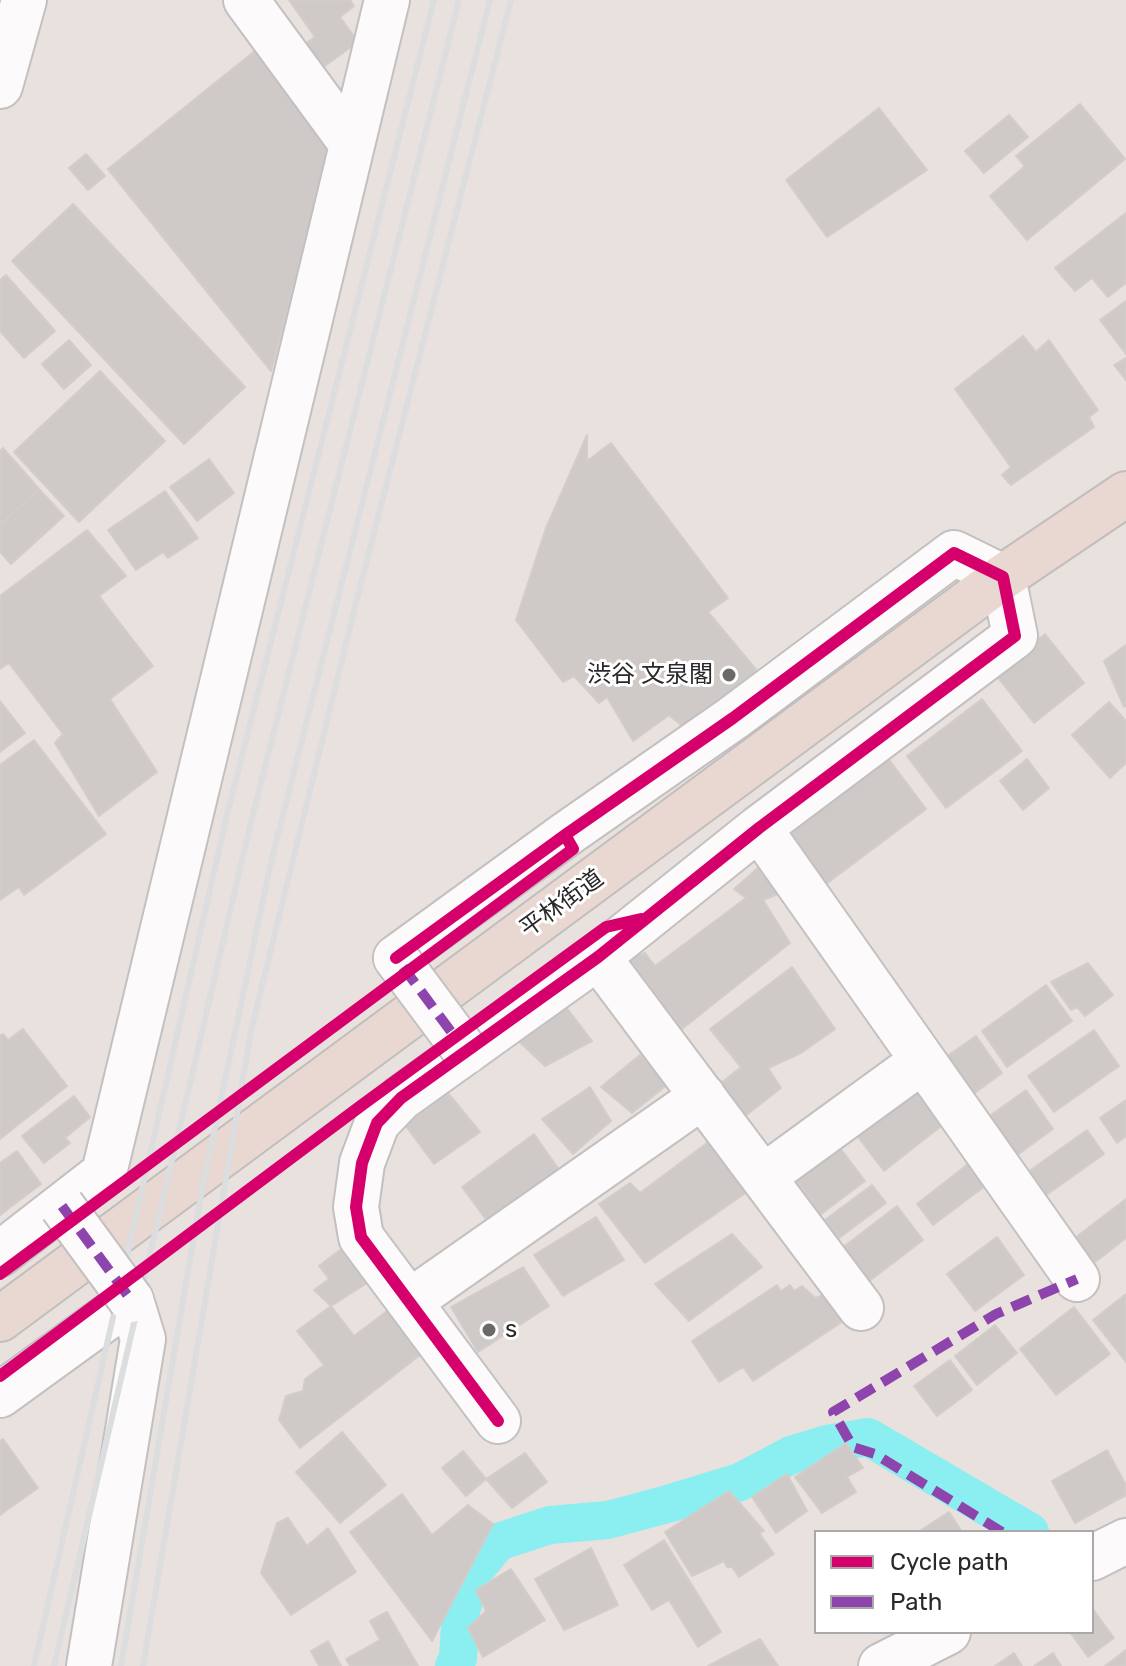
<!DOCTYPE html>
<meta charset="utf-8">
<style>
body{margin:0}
#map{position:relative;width:1126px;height:1666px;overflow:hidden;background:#e9e1de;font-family:Rubik,sans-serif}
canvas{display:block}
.legend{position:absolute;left:814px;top:1530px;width:280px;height:104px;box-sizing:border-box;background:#fff;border:2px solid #a9a9a9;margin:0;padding:10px 14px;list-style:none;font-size:24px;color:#292929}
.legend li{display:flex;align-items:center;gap:16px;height:40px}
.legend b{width:40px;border:2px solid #a9a9a9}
</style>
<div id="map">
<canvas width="1126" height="1666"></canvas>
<ul class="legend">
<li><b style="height:10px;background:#d6006c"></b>Cycle path</li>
<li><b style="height:10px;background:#8e44ad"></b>Path</li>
</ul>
</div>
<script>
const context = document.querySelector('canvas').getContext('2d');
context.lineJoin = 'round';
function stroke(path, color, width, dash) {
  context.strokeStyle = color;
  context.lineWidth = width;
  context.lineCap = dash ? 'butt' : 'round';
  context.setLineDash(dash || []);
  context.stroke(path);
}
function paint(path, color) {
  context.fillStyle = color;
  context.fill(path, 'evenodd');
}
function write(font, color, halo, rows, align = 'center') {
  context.font = font + ' Rubik,"Noto Sans JP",sans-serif';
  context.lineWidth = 6;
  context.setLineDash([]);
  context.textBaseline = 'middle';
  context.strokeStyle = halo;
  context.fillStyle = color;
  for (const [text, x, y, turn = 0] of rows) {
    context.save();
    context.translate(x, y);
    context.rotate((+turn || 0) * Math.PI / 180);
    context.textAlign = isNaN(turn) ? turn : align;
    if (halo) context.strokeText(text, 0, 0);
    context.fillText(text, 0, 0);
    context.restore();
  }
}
stroke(new Path2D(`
 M454,1666l4,-8 3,-48 13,-39 24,-29 52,-17 58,-5 63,-17 69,-21 51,-27 36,-11 41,-7 162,95`), '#8beef0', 38);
const building = new Path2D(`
 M289,0h61l4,6 -14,11 18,25 -36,26 -17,-24 10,-7z
 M261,46l73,91 -63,234 -163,-202z
 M1080,104l45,55 -98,81 -37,-44 35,-30 -9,-10z
 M879,108l48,62 -100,67 -41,-57z
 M1009,115l19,22 -44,36 -19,-22z
 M86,154l19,22 -17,14 -19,-22z
 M73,204l172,183 -61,57 -172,-183z
 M1126,213v70l-18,14 -16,-19 -17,13 -20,-23z
 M6,275l49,56 -31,27 -24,-27v-51z
 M1126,301v53l-26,-34z
 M1023,336l13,16 13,-12 49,70 -9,7 5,10 -83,58 -9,-10 9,-8 -56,-78z
 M69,340l22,25 -27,24 -22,-25z
 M1126,358v22l-12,-15z
 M100,371l65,70 -86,81 -65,-70z
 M587,435v26l24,-18 117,155 -20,14 51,61 -73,56 -17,-14 -36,26 -26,-44 -8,6 -25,-27 -11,6 -47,-62 30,-92z
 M3,448l36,41 -39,36v-74z
 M209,459l25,34 -37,28 -27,-34z
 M39,489l25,27 -53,48 -11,-12v-27z
 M165,491l33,47 -30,20 -5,-6 -27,18 -28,-40z
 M87,530l39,46 -27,20 54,70 -43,33 47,73 -58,44 -44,-73 8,-9 -54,-71 -9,6v-73z
 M1045,634l39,49 -50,40 -39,-49z
 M1126,645v60l-2,2 -20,-46z
 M982,699l40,52 -76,57 -39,-52z
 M0,701l25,32 -25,19z
 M1109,702l17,19v42l-16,15 -38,-43z
 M34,740l72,94 -82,61 -5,-8 -19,13v-135z
 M887,757l39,52 -100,75 -39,-52z
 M1027,759l22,29 -26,22 -23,-29z
 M758,868l20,26 -15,6 27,43 -108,86 -52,-69 15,-7 10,13 91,-68 -12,-9z
 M1088,963l25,32 -28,21 -8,-9 -6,3 -20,-28z
 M792,967l43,62 -34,24 -33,15 13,20 -36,28 -25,-32 21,-17 -31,-38z
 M1046,985l26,36 -65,46 -25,-36z
 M563,1003l29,38 -47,25 -35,-33z
 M23,1029l44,57 -67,53v-103l3,-2 5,6z
 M1094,1030l25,36 -65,46 -26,-36z
 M976,1036l26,37 -30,22 -26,-38z
 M640,1055l28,29 -36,29 -31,-26z
 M917,1086l28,37 -61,48 -29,-38z
 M590,1087l21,34 -38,33 -31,-35z
 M1026,1090l27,39 -48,35 -28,-39z
 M448,1093l32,39 -46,32 -29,-39z
 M74,1096l16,21 -25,21 5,5 -26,20 -22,-27z
 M1126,1100v36l-9,7 -17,-25z
 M1087,1130l17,24 -62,44 -17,-24z
 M534,1134l28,40 -74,48 -26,-35z
 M715,1137l39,50 -109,76 -46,-59 31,-21 10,10z
 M834,1140l31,41 -44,33 -30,-41z
 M17,1151l24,33 -41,31v-52z
 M968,1164l17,22 -52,39 -16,-21z
 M872,1185l14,18 -47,35 -14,-18z
 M1126,1199v39l-36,28 -19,-25z
 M897,1206l26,34 -55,42 -26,-34z
 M596,1217l28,43 -61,36 -29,-41z
 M732,1234l30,33 -73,54 -34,-37z
 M997,1237l27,38 -49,36 -28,-37z
 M341,1249l26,34 -36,23 -17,-16 15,-11 -10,-13z
 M523,1267l26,39 -71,46 -27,-45z
 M777,1285l4,6 9,-6 4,6 8,-5 13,12 9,-3 18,27 -89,59 -10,-14 -24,15 -27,-41z
 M1126,1294v68l-33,-42z
 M331,1306l23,30 37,-28 33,44 -124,96 -21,-28 7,-24 17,-5 2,-12 19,-14 -27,-34z
 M1074,1307l36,47 -54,41 -36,-46z
 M995,1325l22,28 -40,32 -22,-29z
 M950,1360l22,30 -35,26 -23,-30z
 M342,1432l44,53 -46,38 -44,-51z
 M3,1439l35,49 -38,27v-74z
 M846,1443l17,25 -16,9 9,15 -34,21 -27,-36z
 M1107,1450l19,35v10l-51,28 -23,-42z
 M463,1451l23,28 -20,17 -24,-28z
 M525,1453l22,29 -35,26 -26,-29z
 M787,1474l20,37 -31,22 -24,-36z
 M729,1491l35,40 -5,2 15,21 -35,23 -7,-10h-5l-3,-6 -32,15 -27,-44z
 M402,1494l30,41 36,-30 25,19 -61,117 -82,-109z
 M949,1512l13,20h-44z
 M288,1518l19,28 21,-18 28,44 -65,43 -30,-42 16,-50z
 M664,1540l57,92 -23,15 -29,-47 -17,10 -28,-45z
 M591,1548l27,57 -54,25 -29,-51z
 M511,1569l34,51 -62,37 -15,-29 18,-17 -10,-21z
 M1092,1608l22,30 -26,19 -18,-25h22z
 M387,1612l31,54h-68l-4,-7 34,-19 -10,-19z
 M760,1639l18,27h-70z
 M328,1641l13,25h-22l-8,-15z
 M1126,1650v16h-21z
 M1014,1653l8,13h-27z
 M1053,1653l8,13h-27z`);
paint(building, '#cfcac8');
stroke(building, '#d3cdca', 2);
const minor = new Path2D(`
 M246,0l105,143
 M0,86l24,-86
 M759,828l318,451
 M598,957l263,351
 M396,958l169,-123 168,-117 221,-165 49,24 12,59 -256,192 -161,129 -197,141 -24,25 -15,40 -6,44 5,30 137,184
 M763,1177l158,-115
 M0,1254l104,-81 283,-1173
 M409,1302l294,-206
 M0,1395l131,-95 12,39 -54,327
 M1092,1558l34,-17
 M881,1666l67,-34`);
const highway = new Path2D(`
 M0,1319l1003,-742 123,-83`);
stroke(minor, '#c2c0c0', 48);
stroke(highway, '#c0bebc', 48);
stroke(minor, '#fcfafa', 44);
stroke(highway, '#e9d7d2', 44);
stroke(new Path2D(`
 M34,1666l192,-847 208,-819
 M54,1666l196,-840 209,-826
 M121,1666l81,-477 69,-327 219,-862
 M143,1666l108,-635 104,-424 156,-607`), '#dcddde', 6);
const minorBridge = new Path2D(`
 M396,958l70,94
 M62,1206l69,94`);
stroke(minorBridge, '#c2c0c0', 48, []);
stroke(minorBridge, '#fcfafa', 44);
stroke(new Path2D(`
 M403,967l55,74
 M62,1206l69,94
 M1002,1532l-127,-78 -22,-7 -20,-35 163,-98 81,-35`), '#8e44ad', 10, [20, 10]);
stroke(new Path2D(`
 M396,958l169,-123 168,-117 221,-165 49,24 12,59 -256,192 -161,129 -197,141 -24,25 -15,40 -6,44 5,30 137,184
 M0,1274l573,-425 -8,-14
 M0,1376l362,-271 244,-178 35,-8`), '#d6006c', 12);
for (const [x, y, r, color] of [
 [729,675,8,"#6c6968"],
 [489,1330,8,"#6c6968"]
]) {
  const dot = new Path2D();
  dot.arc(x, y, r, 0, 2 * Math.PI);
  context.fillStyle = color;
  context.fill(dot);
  stroke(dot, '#fff', 3);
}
write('24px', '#292929', '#fff', [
 ["渋谷 文泉閣",713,675],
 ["s",505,1330,"left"]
], 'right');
write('24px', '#292929', '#fff', [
 ["平林街道",562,904,-36]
]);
</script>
